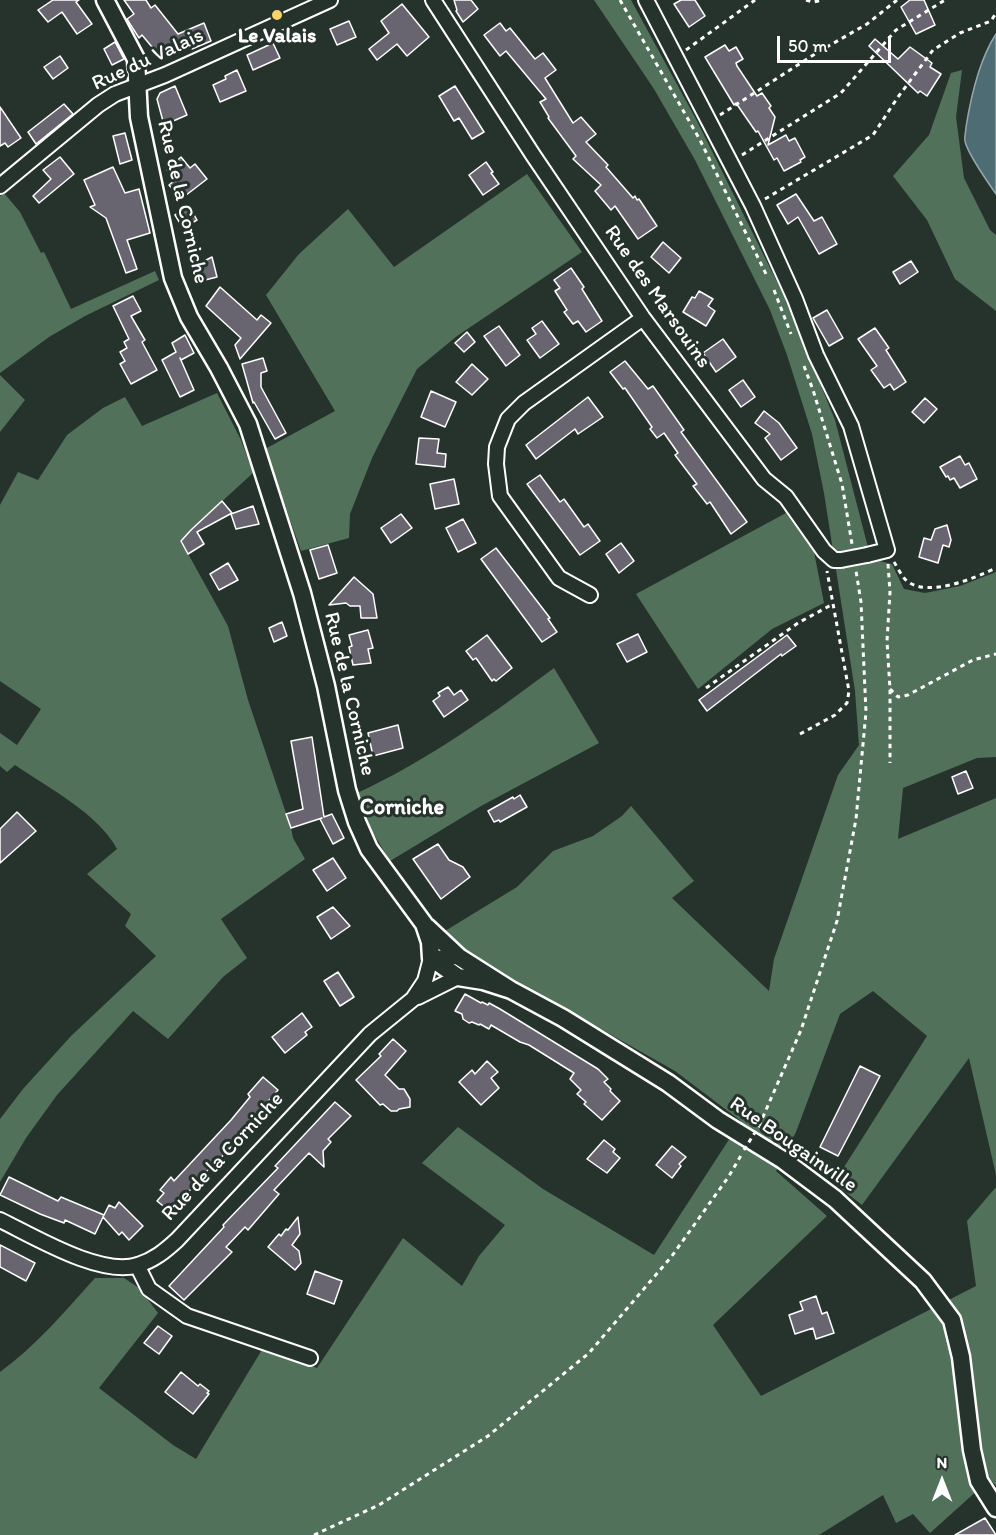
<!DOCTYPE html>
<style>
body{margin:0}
#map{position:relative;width:996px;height:1535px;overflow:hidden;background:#26332d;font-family:Itim,sans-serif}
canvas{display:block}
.north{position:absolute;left:912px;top:1451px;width:60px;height:60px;-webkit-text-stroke:4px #26332d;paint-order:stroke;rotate:0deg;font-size:16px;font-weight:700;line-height:24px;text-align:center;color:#fff}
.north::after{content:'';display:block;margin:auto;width:21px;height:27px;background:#fff;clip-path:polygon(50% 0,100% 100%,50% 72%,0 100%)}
.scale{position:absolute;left:777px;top:36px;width:114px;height:27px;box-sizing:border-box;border:3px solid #fff;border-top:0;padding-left:8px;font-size:18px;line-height:21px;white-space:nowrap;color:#fff;-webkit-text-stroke:4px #26332d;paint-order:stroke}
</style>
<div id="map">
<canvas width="996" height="1535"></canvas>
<div class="north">N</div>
<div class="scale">50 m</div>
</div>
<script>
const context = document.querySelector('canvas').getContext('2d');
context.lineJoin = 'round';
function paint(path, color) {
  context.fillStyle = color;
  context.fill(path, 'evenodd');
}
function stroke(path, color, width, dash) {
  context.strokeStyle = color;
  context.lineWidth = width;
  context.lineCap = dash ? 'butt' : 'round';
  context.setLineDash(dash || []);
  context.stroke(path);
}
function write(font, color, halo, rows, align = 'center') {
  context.font = font + ' Itim,sans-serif';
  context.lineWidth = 6;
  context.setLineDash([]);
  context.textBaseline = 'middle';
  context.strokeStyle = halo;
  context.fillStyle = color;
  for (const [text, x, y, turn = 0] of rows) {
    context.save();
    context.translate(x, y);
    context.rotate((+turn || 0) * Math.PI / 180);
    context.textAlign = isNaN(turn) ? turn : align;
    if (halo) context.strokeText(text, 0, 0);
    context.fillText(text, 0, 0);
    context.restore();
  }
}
paint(new Path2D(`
 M594,0h37l66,121 89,179 49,120 36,139 21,5 12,25 21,4 35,-7 36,-14v185l-19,1 -74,30 -5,51 98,-41v377l-27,-117 -107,147 -28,-22 93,-147 -54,-45 -33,23 -44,118 -20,39 51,45 -114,109 48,71 215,-110 -9,-65 29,-34v299l-6,-7 -60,54 -17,-19 -17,9 -13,-28 -64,40h-819v-163c36,-26 65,-61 95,-94h29l15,10 19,25 -59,75 74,57 23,14 67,-111 54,20 86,-130 59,48 17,-30 26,-31 -83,-62 36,-36 85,62 111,66 87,-134 -66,-50 -106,-60 -51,-27 -46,-28 -27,-25 72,-44 36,-36 40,-15 29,-20 9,-10 63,75 -22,17 97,93 5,-32 64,-184 21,-30 -4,-54 -31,-198 -12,-59 -25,-79 -17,-45 -75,-150 -41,-71z
 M962,70l-6,47 8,61 26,52 6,5v76l-41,-32 -28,-59 -34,-44 36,-41 22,-62z
 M527,174l55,78 -125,84 -40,33 -45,89 -22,56 -1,24 -48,13 -36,-102 70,-38 -69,-116 33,-41 49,-45 46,58z
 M4,193l16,19 21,41 3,-1 27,57 84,-38 4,9 -74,36 -36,21 -49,36v-177z
 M0,375l25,25 -25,32z
 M217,393l24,47 12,33 -46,42 -26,26 47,85 20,74 43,128 2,10 12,21 -84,60 26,39 -24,19 -55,62 -35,-28 -76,84 -31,43 -26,44v-63l23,-30 48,-53 85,-80 -31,-30 6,-12 -44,-40 30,-25c-18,-35 -70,-62 -102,-84l-8,7 -7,-6v-33l17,12 24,-36 -41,-28v-176l18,-33 20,8 29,-45 36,-27 22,-11 17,29z
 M786,513l28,39 10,51 -52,26 -74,60 -62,-95z
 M554,668l45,75 -118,63 -91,55 -23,-38 -12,-29c72,-33 136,-79 199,-126z`), '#52715a');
const water = new Path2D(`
 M996,34v160c-7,-10 -29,-42 -31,-53 -1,-3 1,-10 1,-14 5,-31 13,-67 30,-93z`);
paint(water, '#4d6c73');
stroke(water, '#94a7ab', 1.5);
const building = new Path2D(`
 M53,0h26l-3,2 16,22 -15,10 -15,-22 -14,10 -10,-12z
 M124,0h22l5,8 4,-3 23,29 26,-11 7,18 -19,8 -1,-3 -29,13 -20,-24 -3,3 -9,-14 -3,-5 7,-5z
 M454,0h17l7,9 -15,13 -7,-11 1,-1z
 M681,0h14l10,16 -16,11 -15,-23z
 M910,0h14l11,25 -19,9 -15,-27z
 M402,4l27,33 -22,19 -10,-12 -20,16 -8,-11 20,-16 -8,-12z
 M349,21l7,16 -19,8 -7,-16z
 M500,23l6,8 4,-3 25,31 8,-6 13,17 -11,8 28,45 8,-6 15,17 -10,8 22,23 -2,2 27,31 2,-2 2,4 2,-1 18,27 -19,13 -23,-33 -4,4 -16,-19 6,-6 -28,-26 3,-3 -28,-38 1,-1 -9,-15 6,-3 -40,-48 -6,5 -16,-21z
 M875,39l23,20 12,-12 22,16 -2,4 11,7 -14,22 -7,-5 -2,2 -49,-47z
 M115,42l9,17 -12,6 -8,-16z
 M273,43l7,15 -27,12 -6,-15z
 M725,45l4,6 7,-4 7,12 -7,4 1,3 20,30 5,-3 9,13 -2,2 6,9 -7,28 18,-10 3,6 6,-3 10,19 -5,3 1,2 -17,9 -7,-13 -3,2 -16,-29 -2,1 -20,-29 -2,2 -29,-48z
 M60,56l8,12 -15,11 -9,-12z
 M237,70l9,21 -26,11 -7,-17 13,-6 -1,-3z
 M175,86l12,29 -23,10 -7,-26 3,-6z
 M455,86l29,46 -12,7 -13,-21 -5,3 -15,-25z
 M64,104l9,10 -37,30 -8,-12z
 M0,107l21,31 -13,9 -3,-4 -5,3z
 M125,133l7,27 -12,4 -7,-28z
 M60,157l14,17 -35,29 -6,-7 18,-17 -8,-9z
 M181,157l9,11 5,-4 12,15 -26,20 -12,-14 6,-5 -8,-10z
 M486,162l7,10 -2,1 8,11 -16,11 -14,-20z
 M113,167l12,26 14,-4 11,44 -23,7 10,29 -11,4 -20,-55 -16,-11 5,-2 -11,-25z
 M796,194l18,27 8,-4 15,27 -18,10 -21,-37 -10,7 -11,-19z
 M189,206l8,14 -14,8 -8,-13z
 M663,242l18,16 -12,15 -18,-16z
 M212,257l5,20 -20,5 -4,-15z
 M911,261l7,11 -18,12 -7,-12z
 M571,268l13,19 -2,2 20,32 -16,11 -8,-11 -5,3 -9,-12 3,-2 -12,-19 5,-3 -6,-8z
 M220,287l37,33 4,-5 10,8 -31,36 -5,-14 6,-7 -35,-32z
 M699,291l14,8 -5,7 7,5 -9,15 -23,-14 9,-15 3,1z
 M133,296l8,15 -10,5 14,24 -3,2 15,28 -26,14 -11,-20 5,-3 -5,-9 7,-4 -3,-6 5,-3 -16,-33z
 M827,310l16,28 -14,8 -16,-28z
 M542,321l17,23 -19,14 -13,-18 9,-6 -4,-6z
 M499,326l21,29 -14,11 -22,-30z
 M875,328l14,20 -3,2 20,32 -12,8 -4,-6 -6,4 -13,-18 6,-4 -19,-27z
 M467,332l8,10 -11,10 -9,-9z
 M185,335l9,18 -13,7 -1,-2 14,32 -14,7 -18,-37 14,-8 -4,-9z
 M723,339l13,18 -20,15 -13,-19z
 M263,358l4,13 -6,2v14l25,46 -11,6 -21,-37 -1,1 -11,-39z
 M625,361l23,28 5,-3 31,44 -3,2 66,90 -16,12 -21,-32 -3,2 -14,-18 4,-2 -22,-29 3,-2 -14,-20 -7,5 -7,-9 2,-2 -27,-39 -2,1 -13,-17z
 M472,364l16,15 -16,16 -16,-13z
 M743,380l12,17 -14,10 -12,-17z
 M431,391l25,11 -11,25 -24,-10z
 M588,397l15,20 -25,17 -3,-5 -39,30 -10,-14z
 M925,398l12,11 -13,14 -12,-11z
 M764,411l15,12 18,25 -16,12 -16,-22 5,-4 -15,-11z
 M419,438l20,1 -2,14 9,1 -1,13 -29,-3z
 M960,456l5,9 4,-2 8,16 -17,9 -6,-10 -4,2 -2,-4 -2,1 -6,-10z
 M540,475l20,27 4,-3 20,28 4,-3 12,17 -20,14 -53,-71z
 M454,479l5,25 -24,5 -5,-25z
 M222,501l10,12 -35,19 7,12 -16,10 -7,-13 10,-11z
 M253,506l6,18 -23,5 -5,-15z
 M401,514l11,14 -21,15 -10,-15z
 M463,519l13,24 -18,9 -12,-24z
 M947,525l4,15 -2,7 -6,-2 -5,18 -19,-6 5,-19 7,2 4,-11z
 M621,543l13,18 -15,12 -13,-19z
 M328,545l9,28 -18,6 -9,-29z
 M496,548l54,70 -2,1 9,13 -15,10 -61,-83z
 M228,563l10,17 -19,10 -9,-16z
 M354,577l19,17 4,24h-16l-1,-12h-10l-4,-3 -17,2z
 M282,622l5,14 -13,6 -5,-14z
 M368,630l5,18 -5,1 3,14 -18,2 -4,-18 3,-1 -3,-11z
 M638,634l9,18 -20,10 -10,-18z
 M487,635l25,33 -16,13 -2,-2 -2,2 -16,-23 -3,2 -7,-9z
 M787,635l9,11 -14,10 -1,-2 -74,57 -8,-11z
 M448,687l6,8 7,-5 7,10 -24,17 -11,-16 7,-5 -2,-3z
 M398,725l5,23 -30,8 -5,-23z
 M312,737l12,80 8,-3 12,24 -11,6 -13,-25 2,-1 -31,10 -5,-14 17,-5 -12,-68z
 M966,771l7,17 -15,6 -6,-17z
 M520,795l7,12 -27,15 -1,-2 -5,2 -6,-11 25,-14 1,2z
 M17,812l19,19 -36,32v-34z
 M438,844l11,16 14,7 7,10 -29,22 -28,-40z
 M333,858l13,20 -19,13 -14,-21z
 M333,907l17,19 -19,13 -14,-22z
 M338,972l16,25 -14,9 -16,-25z
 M465,994l16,9 1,-1 6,3 1,-2 11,6 98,60 10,10 -4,3 7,7 -1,2 10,10 -18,19 -18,-16 2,-2 -9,-8 4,-4 -11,-11 4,-6 -45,-28 -9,-3 -29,-17 -2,4 -9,-5 -1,1 -7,-3 -3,1 -6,-4 -1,-5 -7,-3z
 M302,1013l10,14 -7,5 2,3 -22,18 -13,-16z
 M393,1039l13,12 -21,24 14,14h5l6,10v8l-11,2 -2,2h-6l-8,-7 -3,1 -24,-25 25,-24 -2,-2z
 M487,1061l11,11 -7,6 8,10 -18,17 -22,-23 13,-12 3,4z
 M860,1066l20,10 -42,80 -18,-9z
 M263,1077l15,13 -21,24 2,2 -15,17 -28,30 -1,-1 -38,43 -2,-1 -7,6 -11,-9 7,-8 -4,-3 11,-13 3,4 57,-61 19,-23 -2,-3z
 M335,1102l16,14 -23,23 3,3 -8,9 1,16 -15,-14 -35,37 5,4 -31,36 -3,-3 -19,20 6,5 -48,48 -15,-14 55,-59 -1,-2 55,-57 -3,-2z
 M604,1140l11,9 -2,3 7,6 -13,15 -20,-14z
 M672,1146l14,11 -7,7 2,2 -9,12 -16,-13z
 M9,1177l49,24 3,-4 43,18 -9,19 -30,-14 -1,3 -24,-9 -40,-19z
 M119,1202l24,24 -14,14 -7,-8 -3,3 -16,-18 6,-12 6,3z
 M298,1217l2,17 -8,11 7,6 2,12 -6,7 -27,-23 11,-13 2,2 5,-7 2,1z
 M0,1245l35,18 -9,18 -26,-14z
 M315,1271l27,10 -8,23 -27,-10z
 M816,1296l6,18 5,-2 7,21 -18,6 -3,-11 -18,6 -6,-19 14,-5 -3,-8z
 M158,1326l14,10 -13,18 -15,-11z
 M181,1372l17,14 2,-2 9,7 -2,2 2,1 -16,20 -28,-22z
 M985,1518l11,17h-41z`);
paint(building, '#696570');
stroke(building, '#fff', 1.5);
const minor = new Path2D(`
 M433,0l100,155 110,163 121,161 22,18 38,54 10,9h7
 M646,0l107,206 42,93 21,56 35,71 36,124 -20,5
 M0,186l98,-81 17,-11 50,-19 165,-75
 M590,595l-31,-17 -59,-82 -4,-32 1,-17 11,-28 16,-16 119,-85
 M418,997l40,-20
 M0,1220c35,17 101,57 138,45 16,-5 27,-14 39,-25l193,-206 43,-35 12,-18 6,-23 28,-1
 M137,1265l12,24 38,27 123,42`);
const tertiary = new Path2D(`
 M105,0l31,59 3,58 34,161 16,39 30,51 29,56 54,169 24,93 21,104 10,32 12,27 55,75 6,18 1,16 27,19 25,4 28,9
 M427,927l32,30 52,33 52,28 105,65 50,37 65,40 52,39 88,82 29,39 9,37 11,93 7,31 17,27`);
stroke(minor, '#fff', 18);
stroke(tertiary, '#fff', 21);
stroke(new Path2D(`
 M620,0l80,140 67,136
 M806,0l7,2 10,-2
 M686,50l69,-50
 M720,115l98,-63 49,-28 30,-24
 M742,155l99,-62 55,-63 49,-30
 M765,199l108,-64 25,-38 35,-47 27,-17 31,-12 5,-8
 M774,290l17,44
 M804,366l9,24 29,94 10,60
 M894,562c4,6 8,15 13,19 21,17 68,-3 89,-13
 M888,564l2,28 -3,49 3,48v74
 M706,688l92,-65 35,-19
 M890,689l8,8 10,-2 65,-35 23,-6
 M800,734l35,-19 12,-12 2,-12 -22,-120
 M759,1126l42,-96 36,-109 19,-102 10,-107 -5,-110 -5,-31
 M314,1535l65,-30 109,-69 101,-83 83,-97 57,-80 14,-24`), '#fff', 3, [4.5, 4.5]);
stroke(minor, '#26332d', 14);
stroke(tertiary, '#26332d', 16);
const minorBridge = new Path2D(`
 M841,560l26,-5`);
stroke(minorBridge, '#fff', 18, []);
stroke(new Path2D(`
 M744,1150l15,-24`), '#fff', 3, [4.5, 4.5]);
stroke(minorBridge, '#26332d', 14);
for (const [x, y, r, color] of [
 [277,15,6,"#ffd166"]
]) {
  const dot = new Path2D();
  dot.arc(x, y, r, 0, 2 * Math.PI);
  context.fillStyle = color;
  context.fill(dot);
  stroke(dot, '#26332d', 2);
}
write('bold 21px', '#fff', '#26332d', [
 ["Le Valais",277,37]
]);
write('21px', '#fff', '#26332d', [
 ["Rue du Valais",148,60,-25],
 ["Rue de la Corniche",182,202,77],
 ["Rue des Marsouins",657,297,55],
 ["Rue de la Corniche",349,694,77],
 ["Rue Bougainville",793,1145,35],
 ["Rue de la Corniche",223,1157,-47]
]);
write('bold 22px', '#fff', '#26332d', [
 ["Corniche",402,808]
]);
</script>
